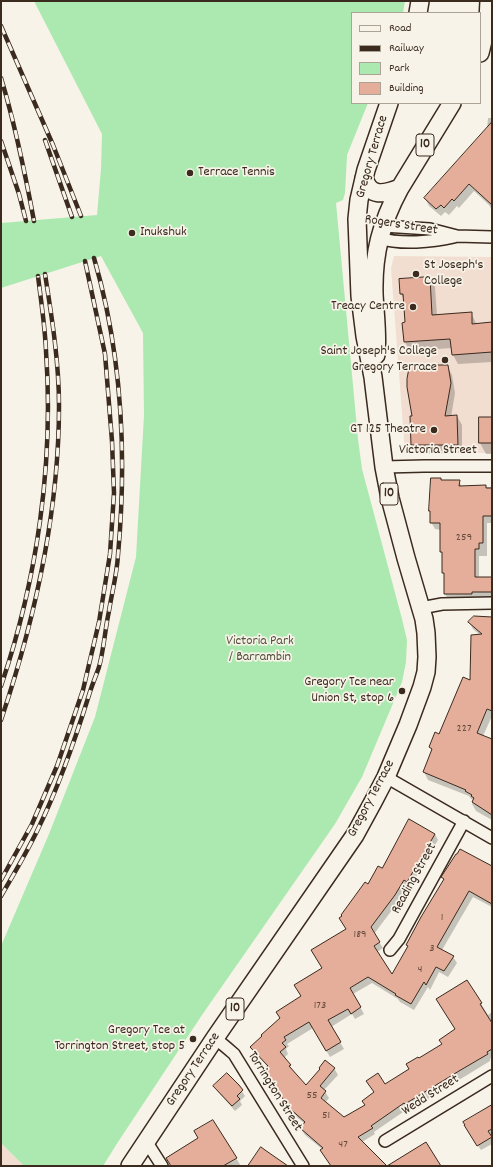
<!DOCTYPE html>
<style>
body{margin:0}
#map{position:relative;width:493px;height:1167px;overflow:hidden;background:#f7f3e8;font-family:Dekko,sans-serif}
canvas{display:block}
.frame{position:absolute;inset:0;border:2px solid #3b2a1e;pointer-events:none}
.legend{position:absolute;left:351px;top:12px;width:130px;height:92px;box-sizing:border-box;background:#f7f3e8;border:1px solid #aca397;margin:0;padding:5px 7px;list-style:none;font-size:12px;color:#3b2a1e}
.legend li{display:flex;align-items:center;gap:8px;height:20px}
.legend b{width:20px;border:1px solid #aca397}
</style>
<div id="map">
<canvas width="493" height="1167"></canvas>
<div class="frame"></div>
<ul class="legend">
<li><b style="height:5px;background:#f7f3e8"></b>Road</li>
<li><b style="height:5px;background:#3b2a1e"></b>Railway</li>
<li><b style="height:11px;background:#abe9b0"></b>Park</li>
<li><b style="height:11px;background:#e5ae9b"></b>Building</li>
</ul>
</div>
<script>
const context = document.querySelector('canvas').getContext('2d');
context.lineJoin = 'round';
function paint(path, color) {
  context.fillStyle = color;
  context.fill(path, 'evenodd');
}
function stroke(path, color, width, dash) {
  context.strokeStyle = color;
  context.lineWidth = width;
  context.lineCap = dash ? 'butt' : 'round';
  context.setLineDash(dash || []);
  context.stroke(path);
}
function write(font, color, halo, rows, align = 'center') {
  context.font = font + ' Dekko,sans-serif';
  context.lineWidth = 3.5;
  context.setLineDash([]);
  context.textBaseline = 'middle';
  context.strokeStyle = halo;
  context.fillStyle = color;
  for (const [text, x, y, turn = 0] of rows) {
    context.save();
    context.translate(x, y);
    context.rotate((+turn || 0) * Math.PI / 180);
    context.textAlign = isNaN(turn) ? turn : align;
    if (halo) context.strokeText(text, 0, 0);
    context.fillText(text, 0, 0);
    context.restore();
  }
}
paint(new Path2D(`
 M394,256l98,1v196h-87l-14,-185z
 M1,1143l23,23h-23z`), '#f2ded1');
paint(new Path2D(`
 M34,1h371l-2,12h-51v90h16l-21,52 -2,38 -2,7 -7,3 22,236 4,30 40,150 5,21 -1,22 -4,20 -40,95 -27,47 -133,191 -84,127 -15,24h-79l-23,-23v-197l48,-112 46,-117 41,-160 8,-142 -1,-82 -42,-77 -100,32v-65l96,-8 4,-46 1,-35z`), '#abe9b0');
paint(new Path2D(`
 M488,118h4v92l-3,-5 -15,-14 -15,17 -2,-2 -8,9 -4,-3 -4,4 -12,-10 -4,-8 62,-69z
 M429,278l6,9 2,29 34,-3 6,12 15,-2v39l-34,2 -5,-9 -1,-7 -42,3 -5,-9 1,-19 -1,-22 -4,-7z
 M447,366l5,9 3,18 -4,24 6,-1 5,9v28l-46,1 -4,-9 -1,-28h2z
 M492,418v36h-6l-6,-11z
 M441,481h18l3,6h30v36h-5v33h-8v22h13v20l-43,3 -4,-7v-17l-2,-4v-19l-2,-2v-22l-6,-1 -4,-7z
 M492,618v98l-9,20 9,4v80l-16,-9 -4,-7 2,-4 -3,-1 -2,-3 -41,-16 -4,-8 8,-21 -2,-4 10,-12 31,-54 9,-46 -7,-6 -4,-7z
 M435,834l3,6 -28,47 -3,-1 -9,16 -24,32 9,14 -6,4 15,24 52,-95 -2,-4 50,-9v39l-19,-10 -31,53 11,7 4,6 -9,14 -9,-5 -9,18 -2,-3 -14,23 -14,-8 -2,-3 -26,-16 -19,11 11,20 -9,5 -3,-5 -21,13 13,22 -14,8 -17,-29 -26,16 2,2 -3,3 2,5 -4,4 22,29 28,-19 4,7 -14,15 5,8 -4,5 19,15 21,-12 20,-20 25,-16 8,-10 25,-15 14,-15 10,-49 21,34 4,-3v45l-2,2v2l-62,38 -19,10v-1l-35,24 1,2 -13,8 22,24h-53l-9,-17 -17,-14 -4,-6 4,-5 -12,-10 -4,-7 -14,-17 -4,-6 1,-1 -8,-12 4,-4 -13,-14 -3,-6 50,-50 22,-29 23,-38 21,-44 14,-17z
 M238,1085l7,11 -5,5 2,4 -7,6 -17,-19 -4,-6z
 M492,1104v40l-11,6 -13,-19 15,-19 -1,-2z
 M236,1158l5,8h-69z`), '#0003');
const building = new Path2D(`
 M492,122v83l-23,-21 -15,17 -2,-2 -8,9 -3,-3 -5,4 -12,-11z
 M430,277l2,38 40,-3v12l20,-2v30l-40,3 -2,-16 -46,3 -2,-19 3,-1 -2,-28h-3l-1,-15z
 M410,365h38l3,18 -6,33 12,-1 1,30h-47l-1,-29h2l-5,-29v-8z
 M479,417h13v26h-13z
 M431,478h10v2h19l-1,6 27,-1v3h6v28h-9v27h-4v6h-4v28h17v15h-20v2h-28v-21h-2v-21h-2v-29h-10v-12h-1z
 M474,616l18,1v94l-5,-2 -10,24 15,6v76l-20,-13 2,-4 -3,-2 1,-1 -7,-4 1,-1 -43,-18 9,-23 -3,-2 6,-15 4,2 24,-57 7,3 1,-45 11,-1 -14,-12z
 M409,819l26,15 -28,48 -3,-2 -9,15 -24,32 9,15 -6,4 18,28 16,-28 -2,-1 15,-28 23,-38 -3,-2 15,-23h1l3,-5 32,17v38l-23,-13 -32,56 17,9 -10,15 -8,-4 -10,18 -2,-3 -13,22 -16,-9 1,-1 -28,-17 -18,11 11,19 -10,7 -3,-5 -20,11 13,22 -15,9 -17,-29 -25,15 2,3 -4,3 4,4 -6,5 11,13 -2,1 17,19 14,-16 -1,-1 6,-8 10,8 -15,18 6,5 -5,7 23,19 21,-12 -3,-4 12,-9 -8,-11 12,-8 7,11 24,-15 -3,-5 12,-7 1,1 23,-14 -3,-4 16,-11 -19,-30 31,-19 15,23 -2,1 12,19v26l-5,3 1,2 -29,17 -54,33 -1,-1 -33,23 2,2 -15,9 29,29 39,-24 15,24h-110l-11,-16 3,-2 -23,-20 5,-6 -17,-15 1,-1 -19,-23 2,-1 -10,-11 6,-5 -18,-19 12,-11 -1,-1 19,-17 -4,-6 25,-16 -7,-11 28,-17 -11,-18 35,-21 -7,-11 3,-2 -1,-1 24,-33 3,2 10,-18 4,2z
 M227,1073l12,12 4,5 -6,6 3,3 -8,7 -19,-20z
 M492,1105v24l-4,2 4,6 -15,9 -13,-21h1l-2,-3z
 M213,1120l24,38 -14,8h-52l-5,-8 32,-20 -4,-7z
 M261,1147l4,3 23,16h-40z`);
paint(building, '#e5ae9b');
stroke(building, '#3b2a1e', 1);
const minor = new Path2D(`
 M383,226l47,3 27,7 35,1
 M379,238c22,7 53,4 75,-1
 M384,467l40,-1h68
 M421,608l21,-4 50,-1
 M386,777l106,61
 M390,950l9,-11 65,-118
 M215,1038l12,10 7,6 69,112
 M146,1141l16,25
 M385,1141l107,-65`);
const primary = new Path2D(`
 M418,13l2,-12
 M480,53l8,-33 1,-19
 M364,178c6,20 20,16 36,10
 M376,355c2,-20 -1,-41 -2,-61 -1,-40 7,-71 26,-106l52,-85
 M130,1166l85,-128 140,-203 18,-33 13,-25 22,-52 14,-38 4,-15 1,-15 -1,-24 -2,-14 -18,-61 -16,-60 -6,-31 -11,-90 -8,-41 -5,-40 -3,-77 2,-19 7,-30 23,-67`);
stroke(minor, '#3b2a1e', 14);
stroke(primary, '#3b2a1e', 20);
stroke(minor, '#f7f3e8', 11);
stroke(primary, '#f7f3e8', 17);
const rail = new Path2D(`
 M1,26l52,119 28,71
 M1,78c14,46 24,95 33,143
 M45,140l27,77
 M1,141l18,53 7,27
 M1,686c36,-106 53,-222 45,-335 -1,-25 -5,-50 -8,-75
 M1,720c34,-101 58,-207 58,-314 0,-44 -7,-88 -14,-132
 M1,880l31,-56 25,-58 26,-76 16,-68 11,-68 4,-61 -2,-52 -7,-87 -20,-93
 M1,896c13,-22 26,-44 37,-67 21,-43 37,-89 51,-134 3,-10 7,-19 10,-28 5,-18 6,-38 10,-56 3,-19 8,-37 9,-56 9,-99 4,-201 -24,-297`);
stroke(rail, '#3b2a1e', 4.5);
stroke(rail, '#f7f3e8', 3, [9]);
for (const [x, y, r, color] of [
 [190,173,4,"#3b2a1e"],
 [132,233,4,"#3b2a1e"],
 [416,274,4,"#3b2a1e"],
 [413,307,4,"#3b2a1e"],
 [445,360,4,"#3b2a1e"],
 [434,430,4,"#3b2a1e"],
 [402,691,4,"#3b2a1e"],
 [193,1039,4,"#3b2a1e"]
]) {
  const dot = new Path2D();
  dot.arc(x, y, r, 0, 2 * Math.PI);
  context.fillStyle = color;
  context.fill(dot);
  stroke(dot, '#f7f3e8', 1.5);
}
write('12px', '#664b3d', null, [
 ["259",464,538],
 ["227",464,729],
 ["1",442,918],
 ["189",360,935],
 ["3",432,949],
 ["4",420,970],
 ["173",320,1006],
 ["55",312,1096],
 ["51",326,1116],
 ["47",343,1145]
]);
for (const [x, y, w] of [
 [425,145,18],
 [389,494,18],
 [235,1009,18]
]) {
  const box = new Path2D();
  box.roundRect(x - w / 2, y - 11, w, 22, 3);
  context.fillStyle = '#f7f3e8';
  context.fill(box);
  stroke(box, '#3b2a1e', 1);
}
write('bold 13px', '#3b2a1e', null, [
 ["10",425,145],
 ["10",389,494],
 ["10",235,1009]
]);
write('14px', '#3b2a1e', '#f7f3e8', [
 ["Gregory Terrace",373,157,-74],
 ["Rogers Street",401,226,9],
 ["Victoria Street",438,451],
 ["Gregory Terrace",372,799,-62],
 ["Reading Street",415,879,-61],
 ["Gregory Terrace",194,1070,-56],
 ["Torrington Street",274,1092,58],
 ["Wedd Street",431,1096,-32]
]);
write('14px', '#3b2a1e', '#f7f3e8', [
 ["Terrace Tennis",198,173,"left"],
 ["Inukshuk",140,233,"left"],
 ["St Joseph's",424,266,"left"],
 ["College",424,282,"left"],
 ["Treacy Centre",405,307],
 ["Saint Joseph's College",437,352],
 ["Gregory Terrace",437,368],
 ["GT 125 Theatre",426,430],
 ["Gregory Tce near",394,683],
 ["Union St, stop 6",394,699],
 ["Gregory Tce at",185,1031],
 ["Torrington Street, stop 5",185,1047]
], 'right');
write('14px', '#51503b', '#f7f3e8', [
 ["Victoria Park",260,642],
 ["/ Barrambin",260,658]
]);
</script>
